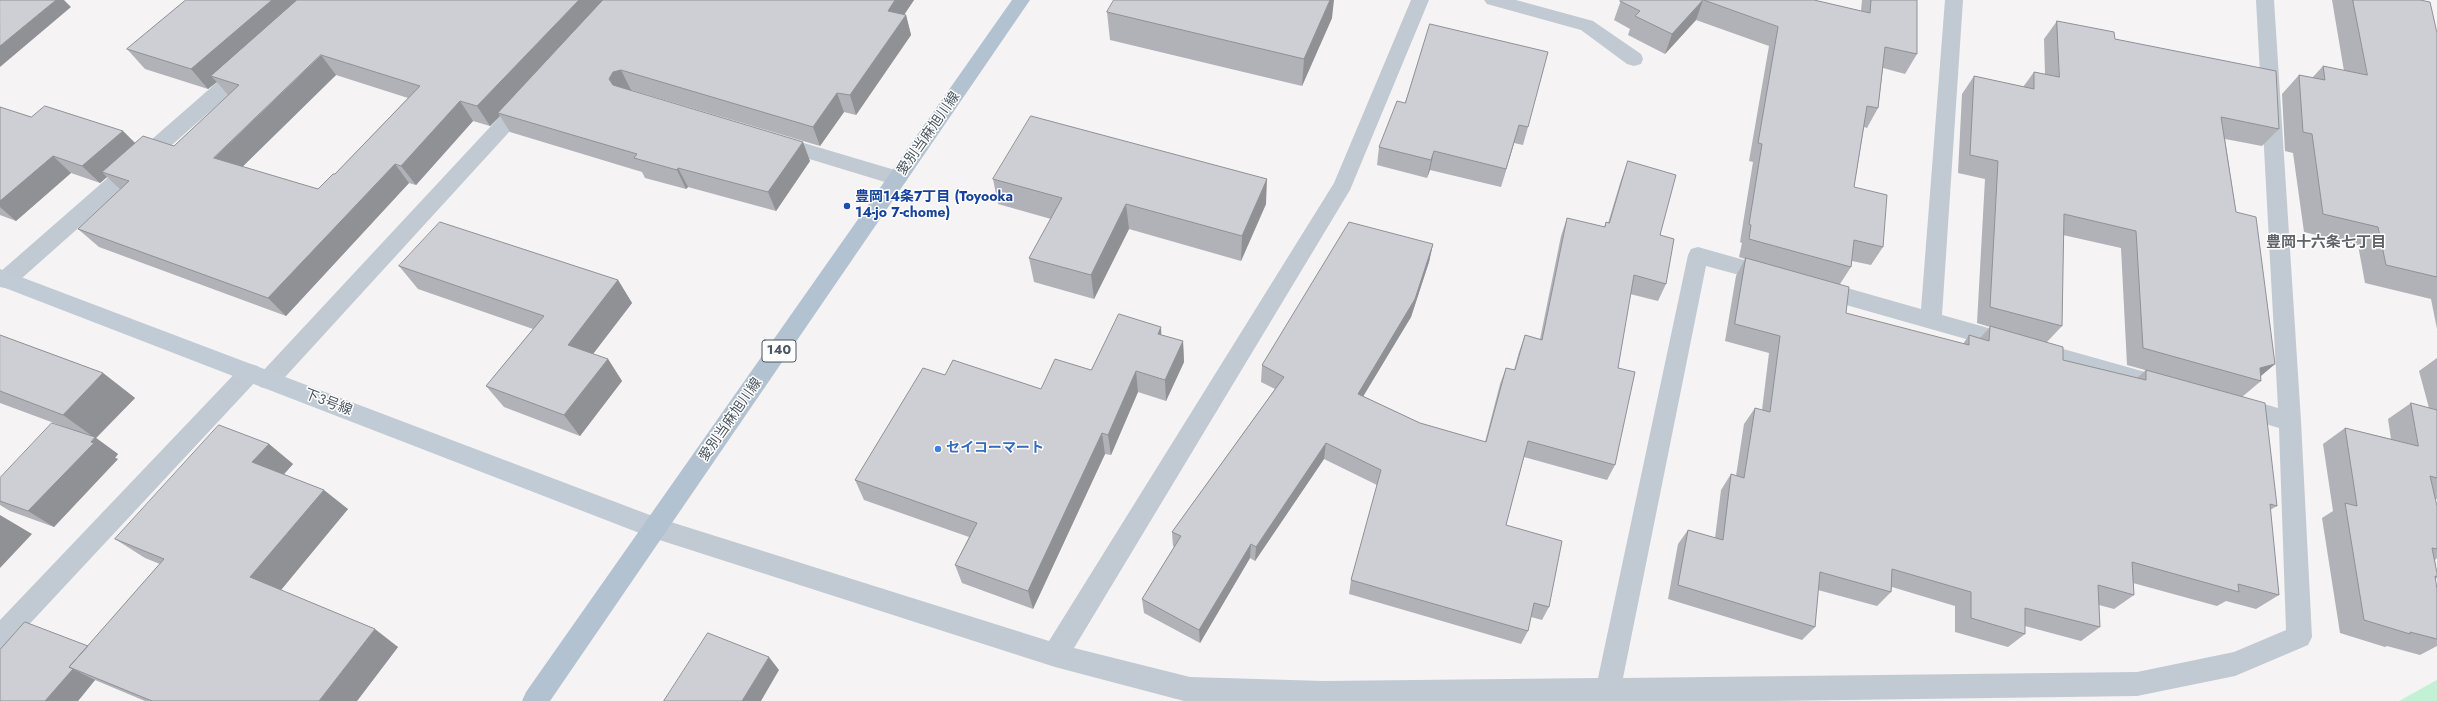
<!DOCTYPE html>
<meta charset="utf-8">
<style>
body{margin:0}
canvas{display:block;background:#f5f3f3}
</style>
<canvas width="2437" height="701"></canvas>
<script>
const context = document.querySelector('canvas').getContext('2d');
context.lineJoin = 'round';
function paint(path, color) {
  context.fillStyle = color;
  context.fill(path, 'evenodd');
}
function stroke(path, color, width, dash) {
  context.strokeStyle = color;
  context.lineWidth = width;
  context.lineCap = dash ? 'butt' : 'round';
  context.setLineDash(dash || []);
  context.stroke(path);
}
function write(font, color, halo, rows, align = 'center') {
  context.font = font + ' Jost,"Noto Sans JP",sans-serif';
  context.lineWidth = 3;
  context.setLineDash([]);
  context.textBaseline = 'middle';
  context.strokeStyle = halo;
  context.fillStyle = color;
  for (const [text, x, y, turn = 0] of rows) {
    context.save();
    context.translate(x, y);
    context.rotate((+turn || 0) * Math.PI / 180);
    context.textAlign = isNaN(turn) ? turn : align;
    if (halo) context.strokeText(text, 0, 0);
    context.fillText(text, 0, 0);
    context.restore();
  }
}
paint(new Path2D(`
 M2437,680v21h-38z`), '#c3f1d5');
paint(new Path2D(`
 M1484,0h32l77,21 48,33 2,5 -2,5 -7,2 -7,-2 -46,-34 -94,-26z
 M777,135l128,38 3,5 -3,5 -7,3 -128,-39 -3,-5 3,-5z`), '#c1cad2');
paint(new Path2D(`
 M1411,0h18l-79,190 -276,458 116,29 134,4 274,-3 90,-423 3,-6 7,-2 78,22 4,6 -4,6 -7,2 -63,-17 -83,412 514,-6 97,-20 52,-22 -7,-202 -50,-15 -3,-7 3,-7 8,-3 41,12 -22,-408h18l27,421 11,216 -4,8 -73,31 -98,20 -365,5h-588l-129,-34 -408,-131 -4,-8 4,-8 8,-3 394,124 285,-458z
 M1945,0h18l-21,315 214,60 8,2 3,7 -3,7 -8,2 -345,-98 -3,-6 3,-6 8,-3 102,29z
 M245,62l7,2 2,5 -2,5 -239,212 -8,2 -5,-1v-15l238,-208z
 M525,95l7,2 3,5 -3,5 -256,280 -8,2 -8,-2 -3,-7 -248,266 -9,4v-30l242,-254 8,-2 8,2 3,7 257,-276z`), '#c1cad2');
paint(new Path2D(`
 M0,269l663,251 4,8 -4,8 -8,3 -655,-253z`), '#c1cbd6');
paint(new Path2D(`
 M1012,0h18l-480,701h-28l4,-9z`), '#b3c2d1');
paint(new Path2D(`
 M186,0h728l-10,15h2l5,20 -55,80 -12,-3 -24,34 -189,-56h-1l180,71 -34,50 -88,-24 -2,2 -41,-11 -3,-6 -132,-40 -10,-16 -10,10 -17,-5 -57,64 -7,-2 -123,133 -187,-69 -21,-18 43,-39 -14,-13 -7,6 -29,-10 -55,48 -16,-6v-108l31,10 92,14 12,12 39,3 54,-51 -11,-13 -9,7 -63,-20 -18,-20zM336,75l72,23 -73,76 -17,15 -76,-22z
 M1621,0h193l47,11 1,-11h55v54l-12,20 -22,-6 -5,40 -11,20 -3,-1 -10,60 29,60 -12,18 -19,-4 -1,6 -11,17 6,29 117,31 6,-9 11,3 10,-11 -13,-4 8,-144 -27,-6 4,-79 12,-18 49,11 11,-15 11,2 -1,-35 13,-18 58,18 164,90 -17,17 -37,-7 11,73 39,152 -14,12v5l-19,16 -115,-32 -6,-117 -58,-13 -1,91 -15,16 16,18 74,18 9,-8 131,136 -7,4 9,85 -23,14 -30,-8 -9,5 -84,-23 1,12 -20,14 -15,-4 1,22 -19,14 -56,-15v8l-17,13 -53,-15v-26l-63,-19 -1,5 -14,14 -59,-16 -3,37 -13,13 -134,-41 10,-55 10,-14 27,8 6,-48 10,-16 5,2 8,-52 11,-16 7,2 7,-57 -44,-12 11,-65 9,-17 -6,-2 3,-14 -2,-1 13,-80 -4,-1 20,-115 -73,-26 -31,34 -37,-19 2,-6 -16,-9z
 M2332,0h88l17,33v296l-6,-30 -66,-16 -7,-38 -54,-13 -11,-79 -8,-2 -3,-57 17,-19 13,3 11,-12 21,5z
 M1107,12l225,6 -30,68 -192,-46z
 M1430,24l98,103 -5,18 -9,-2 -13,44 -71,-17 -3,8 -50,-13 2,-18 26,-44z
 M1628,161l32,74 6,49 -8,17 -28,-7 -12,74 -3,97 -8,15 -83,-23 -18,68 43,82 -7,13 -11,-3 -3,14 -7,13 -172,-50 2,-14 26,-95 -53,-26 -69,102 -5,-3 -50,85 -56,-30 -2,-14 32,-52 -1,-1 -1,-14 103,-143 -14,-7 1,-17 171,-121 -4,18 -18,55 -48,79 57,27 65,19 15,-58 6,-16 8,2 5,-18 6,-17 15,4 21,-103 6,-18 37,9 2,-5 2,1 13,-43z
 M993,179l273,25 -25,57 -112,-32 -35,70 -60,-17 -5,-24 22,-39 -53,-15z
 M399,266l219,14 14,23 -39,51 15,5 14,22 -42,55 -76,-29 -18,-21 47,-57 -115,-40z
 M0,335l103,38 32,25 -39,40 22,16 -3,4 3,1 -64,68 -44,-16 -10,-6v-27l73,-48 -73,-27z
 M1162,335l21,6 1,21 -18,39 -28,-9 -27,63 -6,-1 -72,155 -71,-26 -7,-18 14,-28 -105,-37 -9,-20 90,-105 96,14 50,-19z
 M2437,358v141h-2l2,7v52l-2,2 2,13v5l-2,1 2,10v57l-17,9 -33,-9 -2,1 -45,-14 -18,-115 11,-7 -10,-67 22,-16 46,11 -3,-20 23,-16 18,5 -10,-37z
 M269,444l24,20 -9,10 64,35 -67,81 117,57 -41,54h-212l-50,-21 -17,21h-78l88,-55 72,-82 -15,-6 -30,-19z`), '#b0b2b7');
paint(new Path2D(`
 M56,0h8l7,7 -71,60v-21z
 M272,0h39l-100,76 6,6 -9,7 -17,-20z
 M579,0h29l-110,113 2,3 -10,10 -13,-20z
 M895,0h19l-21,31 -5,-20z
 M1330,0h4l-2,18 -30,68 2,-27z
 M1703,0l-7,20 -31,34 7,-20z
 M906,15l5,20 -55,80 -6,-20z
 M321,55l15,20 -104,102 -18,-19z
 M621,70l10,20 -8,2 -3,7 -11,-20 4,-7z
 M837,93l7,19 -24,34 -7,-19z
 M460,101l13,20 -57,64 -15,-19z
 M1519,125l-5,18 -13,44 5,-18z
 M123,131l17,17 -38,24 5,5 -7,6 -18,-17z
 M803,142l7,19 -34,50 -8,-19z
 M1434,151l-4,19 -3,8 4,-18z
 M53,156l18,17 -55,48 -16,-14v-6z
 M395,164l14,19 -123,133 -18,-18z
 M678,168l10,19 -2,2 -9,-19z
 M1267,179l-1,25 -25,57 1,-25z
 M1126,204l3,25 -35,70 -3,-24z
 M1433,244l-4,18 -18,55 -56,93 3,-16z
 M618,280l14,23 -49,64 -15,-22z
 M1161,327l1,22 -4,-15z
 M1183,341l1,21 -18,39 -1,-21z
 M608,359l14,22 -42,55 -16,-21z
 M2275,364l-18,15 3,-11z
 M1136,371l2,21 -27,63 -3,-20z
 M103,373l32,25 -39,40 22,16 -3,4 3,1 -64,68 -26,-16 67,-73 -32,-23z
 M1102,433l3,21 -72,155 -5,-18z
 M1326,443l-2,16 -69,102 1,-14z
 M269,444l24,20 -16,18 -25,-20z
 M324,490l24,19 -72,87 -26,-19z
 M0,515l32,19 -32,34z
 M1251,544l-1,14 -50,85 -1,-13z
 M375,629l23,18 -41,54h-38z
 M769,657l10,13 -18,31h-19z
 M73,669l22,11 -17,21h-33z`), '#909195');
const building = new Path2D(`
 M0,0h56l-56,46z
 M186,0h86l-81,69 -64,-20z
 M297,0h282l-102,106 -17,-5 -59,65 -6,-2 -127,134 -190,-69 51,-48 -27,-9 41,-36 31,10 65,-61 -28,-9zM321,55l99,31 -85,88h-2l-15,15 -104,-31z
 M603,0h292l-7,11 18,4 -56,80 -13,-2 -24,34 -192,-57 -8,2 -4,7 4,6 190,57 -35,50 -90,-24 -1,2 -43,-12 3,-4 -139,-41z
 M1114,0h216l-26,59 -197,-47z
 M1621,0h82l-31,34 -37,-18 5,-5 -20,-10z
 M1704,0h110l56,13 1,-13h46v54l-32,-7 -7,61 -11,-2 -13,81 33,8 -4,52 -29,-7 -3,27 -102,-28 2,-14 -2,-1 13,-80 -4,-1 20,-116z
 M2353,0h67l10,2 7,31v244l-51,-12 -8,-38 -55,-13 -11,-80 -9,-2 -4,-57 26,5 -2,-14 44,9z
 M2057,21l57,11 1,7 161,32 3,58 -58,-12 15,95 20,5 19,147 -15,4 1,13 -118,-33 -7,-117 -72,-17 -2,112 -72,-19 8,-146 -28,-6 4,-79 60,13v-17l25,5z
 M1430,24l118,28 -20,75 -9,-2 -13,44 -72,-18 -3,9 -52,-13 18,-46 8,2z
 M45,106l78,25 -41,35 -29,-10 -53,45v-94l31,10z
 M1031,116l236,63 -25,57 -116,-32 -35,71 -62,-17 33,-60 -69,-19z
 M1628,161l48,14 -16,60 14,4 -8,45 -32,-9 -16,93 17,4 -20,93 -87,-24 -22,84 56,16 -13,66 -15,-4 -6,28 -177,-51 30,-110 -55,-27 -70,104 -5,-3 -52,86 -57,-31 39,-63 -9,-4 112,-155 -22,-12 87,-143 84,22 -18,55 -57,95 62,29 66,19 20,-74 9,2 10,-35 17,5 25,-122 38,9 1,-5 3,1z
 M440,222l178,58 -50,65 40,14 -44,56 -78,-29 58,-70 -145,-50z
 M1746,258l103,29 -3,26 123,32v-10l20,6 1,-15 73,21v13l83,20v-10l119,33 12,103 -7,-2 9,91 -41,-11 1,8 -107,-30 2,33 -36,-10 2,42 -75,-19v26l-54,-16v-26l-79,-23 -1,23 -71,-20 -5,55 -137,-42 10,-55 35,10 8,-66 13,4 11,-70 15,4 10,-76 -45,-12z
 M1119,314l42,13 -3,7 25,7 -18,39 -29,-9 -28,64 -6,-2 -74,158 -73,-26 22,-42 -122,-43 68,-112 22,7 8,-15 88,29 14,-30 36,11z
 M0,335l103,38 -40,42 -63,-24z
 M2411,403l26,7v68l-7,-2 7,30v43l-5,-1 5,25v4l-2,-1 2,13v50l-27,-7v2l-46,-14 -19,-117 12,3 -12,-78 73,18z
 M52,423l43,14 -4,5 3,1 -66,68 -28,-10v-23z
 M219,425l50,19 -17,18 72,28 -74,87 125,52 -56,72h-167l-83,-34 95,-108 -49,-20z
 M25,622l63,24 -19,21 4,2 -28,32h-45v-51z
 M708,633l61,24 -27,44h-78z`);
paint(building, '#cdcfd5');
stroke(building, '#909195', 1);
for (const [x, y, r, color] of [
 [847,206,4,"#1a4fb4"],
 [938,449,4,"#3f7fe0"]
]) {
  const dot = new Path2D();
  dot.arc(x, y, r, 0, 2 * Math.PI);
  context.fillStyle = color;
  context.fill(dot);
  stroke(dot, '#fff', 1.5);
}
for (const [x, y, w] of [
 [779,351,34]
]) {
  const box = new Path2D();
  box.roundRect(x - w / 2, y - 11, w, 22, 3);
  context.fillStyle = '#fff';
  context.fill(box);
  stroke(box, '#4a5661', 1);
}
write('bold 13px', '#4a5661', null, [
 ["140",779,351]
]);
write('14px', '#4a5661', '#fff', [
 ["愛別当麻旭川線",929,134,-55],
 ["下3号線",328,403,21],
 ["愛別当麻旭川線",731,420,-55]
]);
write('bold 14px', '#164399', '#fff', [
 ["豊岡14条7丁目 (Toyooka",855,198],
 ["14-jo 7-chome)",855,214]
], 'left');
write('bold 14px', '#366cbe', '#fff', [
 ["セイコーマート",946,449]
], 'left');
write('bold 15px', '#5f6368', '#fff', [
 ["豊岡十六条七丁目",2326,243]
]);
</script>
